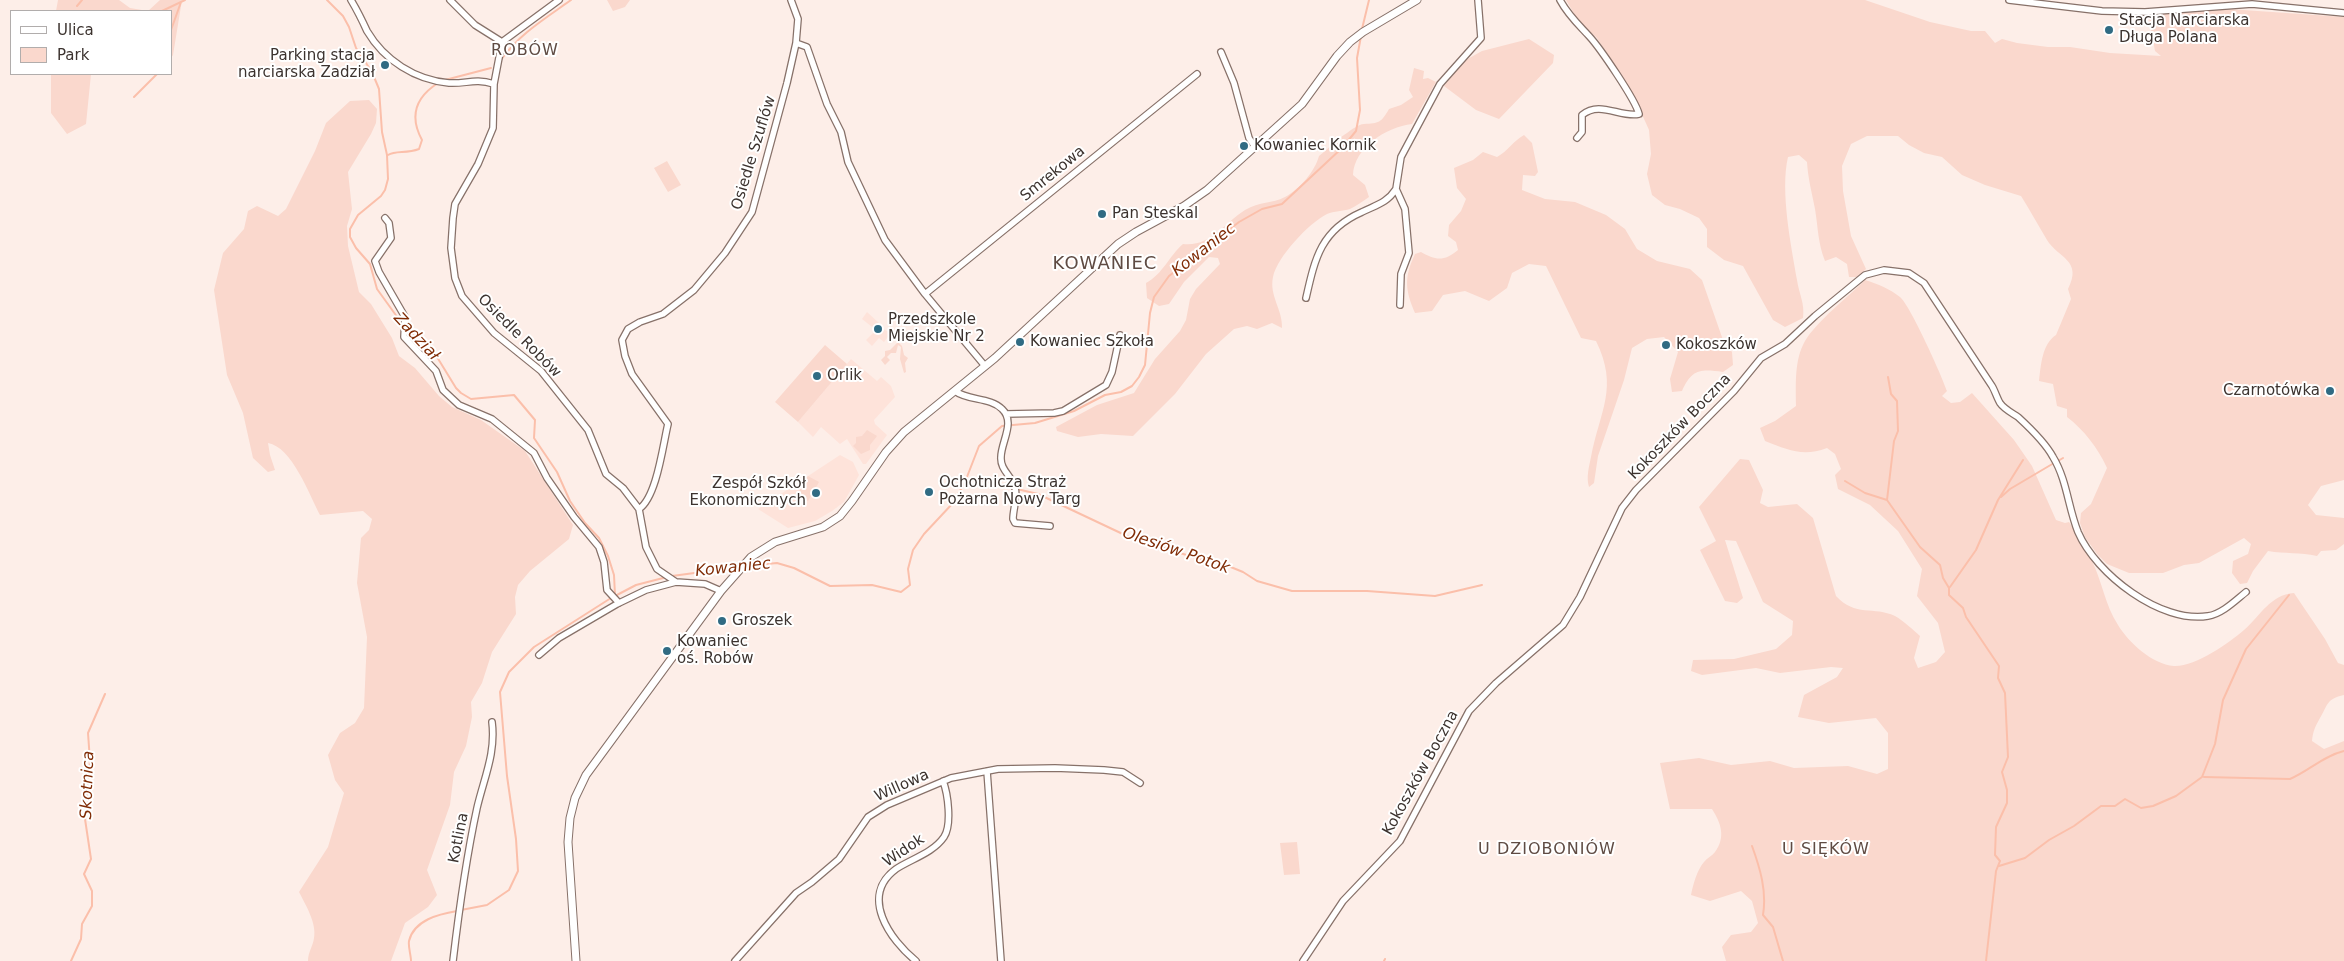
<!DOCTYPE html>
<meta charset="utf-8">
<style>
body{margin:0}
#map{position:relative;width:2344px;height:961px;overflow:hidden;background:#fdeee8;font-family:"DejaVu Sans",sans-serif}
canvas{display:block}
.legend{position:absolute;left:10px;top:10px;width:162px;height:65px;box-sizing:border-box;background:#fff;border:1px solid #b1adac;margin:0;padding:6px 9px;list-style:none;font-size:15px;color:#3c332f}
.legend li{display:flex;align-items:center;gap:10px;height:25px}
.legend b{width:25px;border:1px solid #b1adac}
</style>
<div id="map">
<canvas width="2344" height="961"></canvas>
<ul class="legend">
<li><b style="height:6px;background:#fff"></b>Ulica</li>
<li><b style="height:14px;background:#fad8cd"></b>Park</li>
</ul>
</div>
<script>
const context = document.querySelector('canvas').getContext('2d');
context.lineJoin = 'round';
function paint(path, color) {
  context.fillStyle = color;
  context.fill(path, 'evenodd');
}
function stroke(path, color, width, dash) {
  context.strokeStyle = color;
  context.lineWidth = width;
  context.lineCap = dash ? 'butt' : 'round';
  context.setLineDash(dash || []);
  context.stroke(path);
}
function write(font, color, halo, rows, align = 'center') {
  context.font = font + ' "DejaVu Sans",sans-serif';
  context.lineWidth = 4;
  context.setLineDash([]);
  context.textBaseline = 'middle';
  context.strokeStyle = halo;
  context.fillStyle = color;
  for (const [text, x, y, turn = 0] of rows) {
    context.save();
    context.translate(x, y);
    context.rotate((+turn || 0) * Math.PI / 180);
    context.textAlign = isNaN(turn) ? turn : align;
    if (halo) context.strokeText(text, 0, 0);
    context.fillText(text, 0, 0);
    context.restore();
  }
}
paint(new Path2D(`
 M867,312l12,11 -2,3 14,7 -7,9 -5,-4 -7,8 -6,-6 10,-10 -14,-11z
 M851,359l26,22 4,-4 10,9 4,11 -21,23 1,4 12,11 -21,29h-3l-16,-25 -7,5 -19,-17 -8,10 -15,-15z
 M840,455l13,7 6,13 -15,27 -12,9 -17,10 -27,7 -30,-19z`), '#fee3da');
paint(new Path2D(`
 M58,0h61l11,8 18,3 12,-11h22l-9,55 -2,3v-47h-115z
 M607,0h23l-5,7 -12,4z
 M1566,0h299l65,22 41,9h14l10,12 7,-4 15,4 31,4h22l40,6 51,3 -6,-5 -7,-38 81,-4 115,8v463l-23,6 -13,19 8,10 28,3v26l-8,6 -15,1 -4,5c-17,-4 -32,-2 -49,-5l-15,20 -6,12 -7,1 -8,-11 1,-12 15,-7 3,-10 -7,-6 -45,25 -15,2 -21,8h-34l-22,-9 -10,-10 -12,-17 -5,-14 1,-10 10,-9 16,-36c-9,-20 -23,-38 -40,-51v-8l-10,-3 -4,-22 -14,-3c2,-16 3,-37 17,-46l15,-36 -3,-10c15,-29 -10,-31 -21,-49 -9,-15 -17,-30 -26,-44l-36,-11 -23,-10 -20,-18 -18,-4 -15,-8 -11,-9h-31l-16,8 -9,22 1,25 8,45 15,33 -8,8h-9l-2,-13 -11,-7 -11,4c-7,-17 -7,-34 -10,-52 -3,-16 -7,-30 -8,-47l-8,-7 -11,2c-8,34 3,88 9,123 2,14 8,23 6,38l-18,9 -12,-7 -30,-54 -19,-6 -17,-13v-18l-8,-11 -19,-9 -15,-4 -13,-10 -5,-21 4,-20 -2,-24 -13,-29 -39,-63 -18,-16z
 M1529,39l25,16 -1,8 -54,56 -23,-9 -32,-24 20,-25 18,-10z
 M1414,68l10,3 -1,8 5,-1 8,4 -24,42c-26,3 -58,24 -59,51l12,10 4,12c-6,4 -13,9 -19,12 -7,2 -16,2 -23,5 -18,9 -50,43 -54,63 -4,19 10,33 9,51l-10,-5 -15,6 -10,-3 -13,3 -28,25 -31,40 -42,42 -32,-2 -23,3 -21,-6 -1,-4 41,-22 37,-12 21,-34 25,-28 6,-11 4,-21 6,-10 24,-25 -2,-6 -9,-1 -25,25 -15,22 -10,2 -12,-8 -1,-15c17,-9 23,-27 37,-39 28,3 41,-21 62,-34 15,-9 27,-6 40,-13 15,-8 30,-26 34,-41 9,-7 19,-18 28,-23 4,-3 12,-9 17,-9 15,-1 17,-1 25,-15l12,-4 12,-8 -4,-7z
 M51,74h40l-5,50 -19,10 -16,-21z
 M369,100l8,9 -1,14 -5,11 -23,38 4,37 -5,17 1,20 11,46 12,12 21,34 7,18 16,12 24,28 13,11 29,13 44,31 48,74 -4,14 -39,32 -12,14 -3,12 1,17 -24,38 -10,31 -11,19 1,15 -6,29 -12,26 -4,33 -23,65 10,25 -9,12 -23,16 -14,38h-83c0,-9 5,-15 6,-23 3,-15 -9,-34 -15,-46l29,-45 16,-54 -9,-13 -7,-25 12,-22 15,-10 9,-15 3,-71 -10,-54 4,-45 8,-8 3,-11 -9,-8 -43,4c-11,-21 -28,-68 -52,-72l2,12 5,15 -7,2 -15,-14 -10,-45 -16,-38 -13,-85 9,-37 21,-24 4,-18 9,-5 21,10 8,-7 29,-58 11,-28 24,-22z
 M1524,135l8,8 6,29 -3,4 -12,-1 -1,15 23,9 30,3 31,13 19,14 12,20 20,12 33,8 12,11 21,60 9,12 1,13 -10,7c-23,-3 -31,-3 -41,19l-10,1 -2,-13 8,-27 -14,-15 -17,2 -15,9 -8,32 -26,76 -4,27 -5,4c-3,-10 0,-20 2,-30 9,-47 28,-69 5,-116l-15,-3 -35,-72 -17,-2 -17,9 -5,15 -18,13 -24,-10 -22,4 -11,16 -17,2c-10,-23 -11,-36 0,-59l6,-2c14,8 23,10 37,-2l-2,-8 -8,-6 1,-11 12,-14 5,-12 -9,-11 -3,-20 19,-8 10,-8 14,5c11,-6 16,-16 27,-22z
 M667,161l14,24 -13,7 -14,-24z
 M1865,280c13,4 25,9 35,17 10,8 42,79 47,94l-5,5 9,7 9,-1 12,-9 42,47 18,26 24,54 9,3 4,-1c8,12 17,26 23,39 10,20 13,44 26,64 11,18 34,39 56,41 21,1 55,-23 70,-36 17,-15 26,-35 50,-37l31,46 13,24 6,2v30c-18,4 -16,10 -24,23 -5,9 -7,13 -8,23l12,8 20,-8v220h-618l-4,-14 9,-12 20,-3 7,-9 -6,-22 -11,-10 -31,10 -19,-6c2,-10 6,-25 13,-33 3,-4 8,-6 11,-10 11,-15 6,-29 -3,-43h-42l-10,-46 39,-5 32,7 39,-4 24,7 54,-2 29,8 11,-5v-36l-12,-15 -47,5 -31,-6 6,-22 33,-18 6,-9 -12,-1 -51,6 -24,-5 -54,7 -11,-4 2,-11 41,-1 42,-10 16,-14 1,-14 -30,-19 -27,-61 -11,-1 18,58 -6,5 -12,-2 -25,-51 16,-9 -17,-34 41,-48 9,1 14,30 -3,13 8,4 29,-3 16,14 23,78c19,21 38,10 59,20 9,5 18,14 25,20l-6,22 4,10 18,-6 9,-10 -7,-29 -21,-27 5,-27 -24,-38 -28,-26 -32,-16 -3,-14 6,-6 -6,-15 -8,-6c-24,9 -39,2 -62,-7l-5,-13 15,-7 21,-15c0,-21 -2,-46 9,-65 12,-20 43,-44 60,-61z
 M898,342l4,4 2,9 4,3 -3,5 1,9 -2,1 -4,-14 1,-12 -3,-2 -2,8h-5l-4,4 3,3 -5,5 -4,-5 4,-4v-5l5,-1z
 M825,345l22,19 -49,58 -23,-20z
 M867,430l10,6 -7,9v5l-9,4 -8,-8 3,-3v-6l6,-1z
 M808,476l11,6 -11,19 -11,-6z
 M1297,842l3,32 -16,1 -4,-32z`), '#fad8cd');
stroke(new Path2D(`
 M327,0l16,16 6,11 7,21 16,24 7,17 3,43 5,23 1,24 -3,11 -4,6 -23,19 -8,14v8l6,11 14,16 7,25 26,36
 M77,6l5,-6
 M162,11l23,-11
 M1362,29l7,-29
 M171,30l10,-28
 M501,60c18,-26 45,-42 70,-60
 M445,80l46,-12
 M134,97l23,-23
 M388,155c8,-5 18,-1 31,-6l3,-9c-13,-24 -6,-43 16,-57
 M406,329l9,7 5,8 17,13 19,31 5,5 10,6 43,-4 21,25 -1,18 23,34 13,29 15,22 14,15 9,18 6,19 1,20
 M1888,377l3,17 6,7 1,30 -4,10 -7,59 33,47 20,18 3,13 6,10v7l14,13 3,9 33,49 -1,12 7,15 3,64 -6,15 5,18v13l-11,24 -1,28 5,6 -4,10 -10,90
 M2058,461l5,-3
 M1845,481l20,12 22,7
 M965,482l14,-2 59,14 89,42 72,23h12l32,13 14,9 35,10h75l68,5 47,-11
 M2001,497l9,-8 44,-26
 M746,566l31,-3 17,5 36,18 42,-1 29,7 9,-7 -2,-16 5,-19 11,-16 29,-31 12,-21 14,-36 23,-20 33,-3 39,-12 31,-16 16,-3 11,-6 7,-9 6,-12 5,-52 4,-16 15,-21 70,-54 23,-13 20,-5 60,-56 14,-17 4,-21 -3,-52 4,-22
 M672,576l67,-9
 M1950,587l26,-37 22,-50 25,-40
 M615,596l21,-11 31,-8
 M2204,777l86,2c19,-8 33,-23 54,-28
 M1752,846c8,22 15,45 11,69l10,12 10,34
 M1999,866l26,-8 24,-18 25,-14 27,-20h14l10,-7 16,9 12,-2 23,-10 26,-19 13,-33 8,-44 23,-51 43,-54
 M461,910l26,-5 22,-15 9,-19 -2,-32 -9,-63 -7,-84 9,-20 25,-25 77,-49
 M71,961l10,-22 1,-15 10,-18v-15l-8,-17 7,-15 -6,-40 5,-58 -2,-28 17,-39
 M411,961c0,-6 -3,-14 -2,-20 5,-21 30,-27 48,-30
 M1384,961l1,-2`), '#fbbfaa', 2);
const minor = new Path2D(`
 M351,0c6,10 11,20 16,31 17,29 48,49 82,52 18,1 25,-5 45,1
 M450,0l25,25 27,17
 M559,0l-57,42 -8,42 -1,44 -15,36 -23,40 -2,14 -2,30 4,30 7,18 32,37 47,38 47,59 18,44 17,14 16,21 7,38 11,22 19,13 29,2 16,7
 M1560,0c8,15 18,24 29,36 11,12 46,63 50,78 -19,4 -39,-14 -57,1v17l-5,6
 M2009,0l93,11 43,1 107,-8 92,9
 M796,43l11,4 20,57 14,28 7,30 37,78 40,54 60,72
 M1221,52l13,31 15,55 6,9
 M385,218l4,5 2,15 -16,23 4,11 26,45 -1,20 32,34 7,19 16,15 33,14 42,34 13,25 27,39 25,30 5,15 3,28 12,13
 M925,294l272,-220
 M1306,298c9,-40 15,-68 56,-86 14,-7 25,-9 34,-23
 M1400,305l1,-31 8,-21 -4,-44 -9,-20 5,-32 39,-73 41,-46 -3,-38
 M955,391c13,10 35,6 47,18 14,13 -1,33 -1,48 -1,13 11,19 14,31 3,9 -2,21 -2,31l2,4 35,3
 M1006,414l48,-1 9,-2 43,-26 6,-13 8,-37
 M639,509c18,-12 24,-65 29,-85l-36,-50 -7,-18 -3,-16 6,-11 12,-7 23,-8 31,-24 31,-37 27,-41 35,-129 9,-40 2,-24 -7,-19
 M539,655l20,-17 58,-34 29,-14 30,-8
 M987,771l14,190
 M453,961c6,-51 13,-102 24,-153 7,-30 19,-55 15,-86
 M735,961l61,-68 16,-11 27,-23 29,-42 19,-12 64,-27 47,-9 57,-1 49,2 19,2 17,11
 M916,961c-26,-21 -57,-65 -20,-92 15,-10 37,-16 48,-32 8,-12 4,-43 -1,-56
 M1303,961l40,-60 57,-60 69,-130 27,-28 67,-58 17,-28 42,-89 14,-18 98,-99 27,-33 24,-14 30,-28 50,-41 19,-5 25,3 15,10 68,103c3,5 5,12 8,17 4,6 12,10 18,14 12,11 27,25 35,40 14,23 15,50 25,75 18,42 83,92 130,84 14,-2 28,-16 38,-24`);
const tertiary = new Path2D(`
 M576,961l-8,-119 2,-24 5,-20 11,-23 102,-139 33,-45 30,-34 24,-15 48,-15 17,-11 12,-15 34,-49 18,-20 91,-74 123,-114 18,-12 48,-26 23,-16 95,-86 35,-48 13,-14 13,-10 54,-32`);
stroke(minor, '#877169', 8);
stroke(tertiary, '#877169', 9);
stroke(minor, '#fff', 5.5);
stroke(tertiary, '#fff', 7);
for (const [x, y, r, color] of [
 [2109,30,5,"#306b83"],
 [385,65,5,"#306b83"],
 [1244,146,5,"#306b83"],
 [1102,214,5,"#306b83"],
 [878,329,5,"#306b83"],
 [1020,342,5,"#306b83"],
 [1666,345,5,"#306b83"],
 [817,376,5,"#306b83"],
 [2330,391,5,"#306b83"],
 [929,492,5,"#306b83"],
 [816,493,5,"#306b83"],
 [722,621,5,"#306b83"],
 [667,651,5,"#306b83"]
]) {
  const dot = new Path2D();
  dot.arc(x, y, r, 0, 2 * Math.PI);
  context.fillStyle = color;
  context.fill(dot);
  stroke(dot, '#fff', 2);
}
write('15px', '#3c332f', '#fff', [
 ["Stacja Narciarska",2119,21],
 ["Długa Polana",2119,38],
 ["Parking stacja",375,56,"right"],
 ["narciarska Zadział",375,73,"right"],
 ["Kowaniec Kornik",1254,146],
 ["Pan Steskal",1112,214],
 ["Przedszkole",888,320],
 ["Miejskie Nr 2",888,337],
 ["Kowaniec Szkoła",1030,342],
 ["Kokoszków",1676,345],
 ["Orlik",827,376],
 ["Czarnotówka",2320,391,"right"],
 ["Ochotnicza Straż",939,483],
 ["Pożarna Nowy Targ",939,500],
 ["Zespół Szkół",806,484,"right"],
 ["Ekonomicznych",806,501,"right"],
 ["Groszek",732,621],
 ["Kowaniec",677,642],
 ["oś. Robów",677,659]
], 'left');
write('15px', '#3c332f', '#fff', [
 ["Osiedle Szuflów",754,153,-73],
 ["Smrekowa",1053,174,-39],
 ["Osiedle Robów",519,336,45],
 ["Kokoszków Boczna",1680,427,-46],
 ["Kokoszków Boczna",1421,773,-61],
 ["Willowa",902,786,-24],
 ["Kotlina",459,838,-79],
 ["Widok",904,851,-34]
]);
context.letterSpacing = '1px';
write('16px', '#5f4b43', '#fff', [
 ["ROBÓW",525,51],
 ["U DZIOBONIÓW",1547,850],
 ["U SIĘKÓW",1826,850]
]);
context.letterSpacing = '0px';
write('italic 16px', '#802c06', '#fff', [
 ["Kowaniec",1204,250,-38],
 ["Zadział",416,337,47],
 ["Olesiów Potok",1176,551,19],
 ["Kowaniec",733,568,-6],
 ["Skotnica",88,785,-88]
]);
context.letterSpacing = '1px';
write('18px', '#5f4b43', '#fff', [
 ["KOWANIEC",1105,264]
]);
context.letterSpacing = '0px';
</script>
